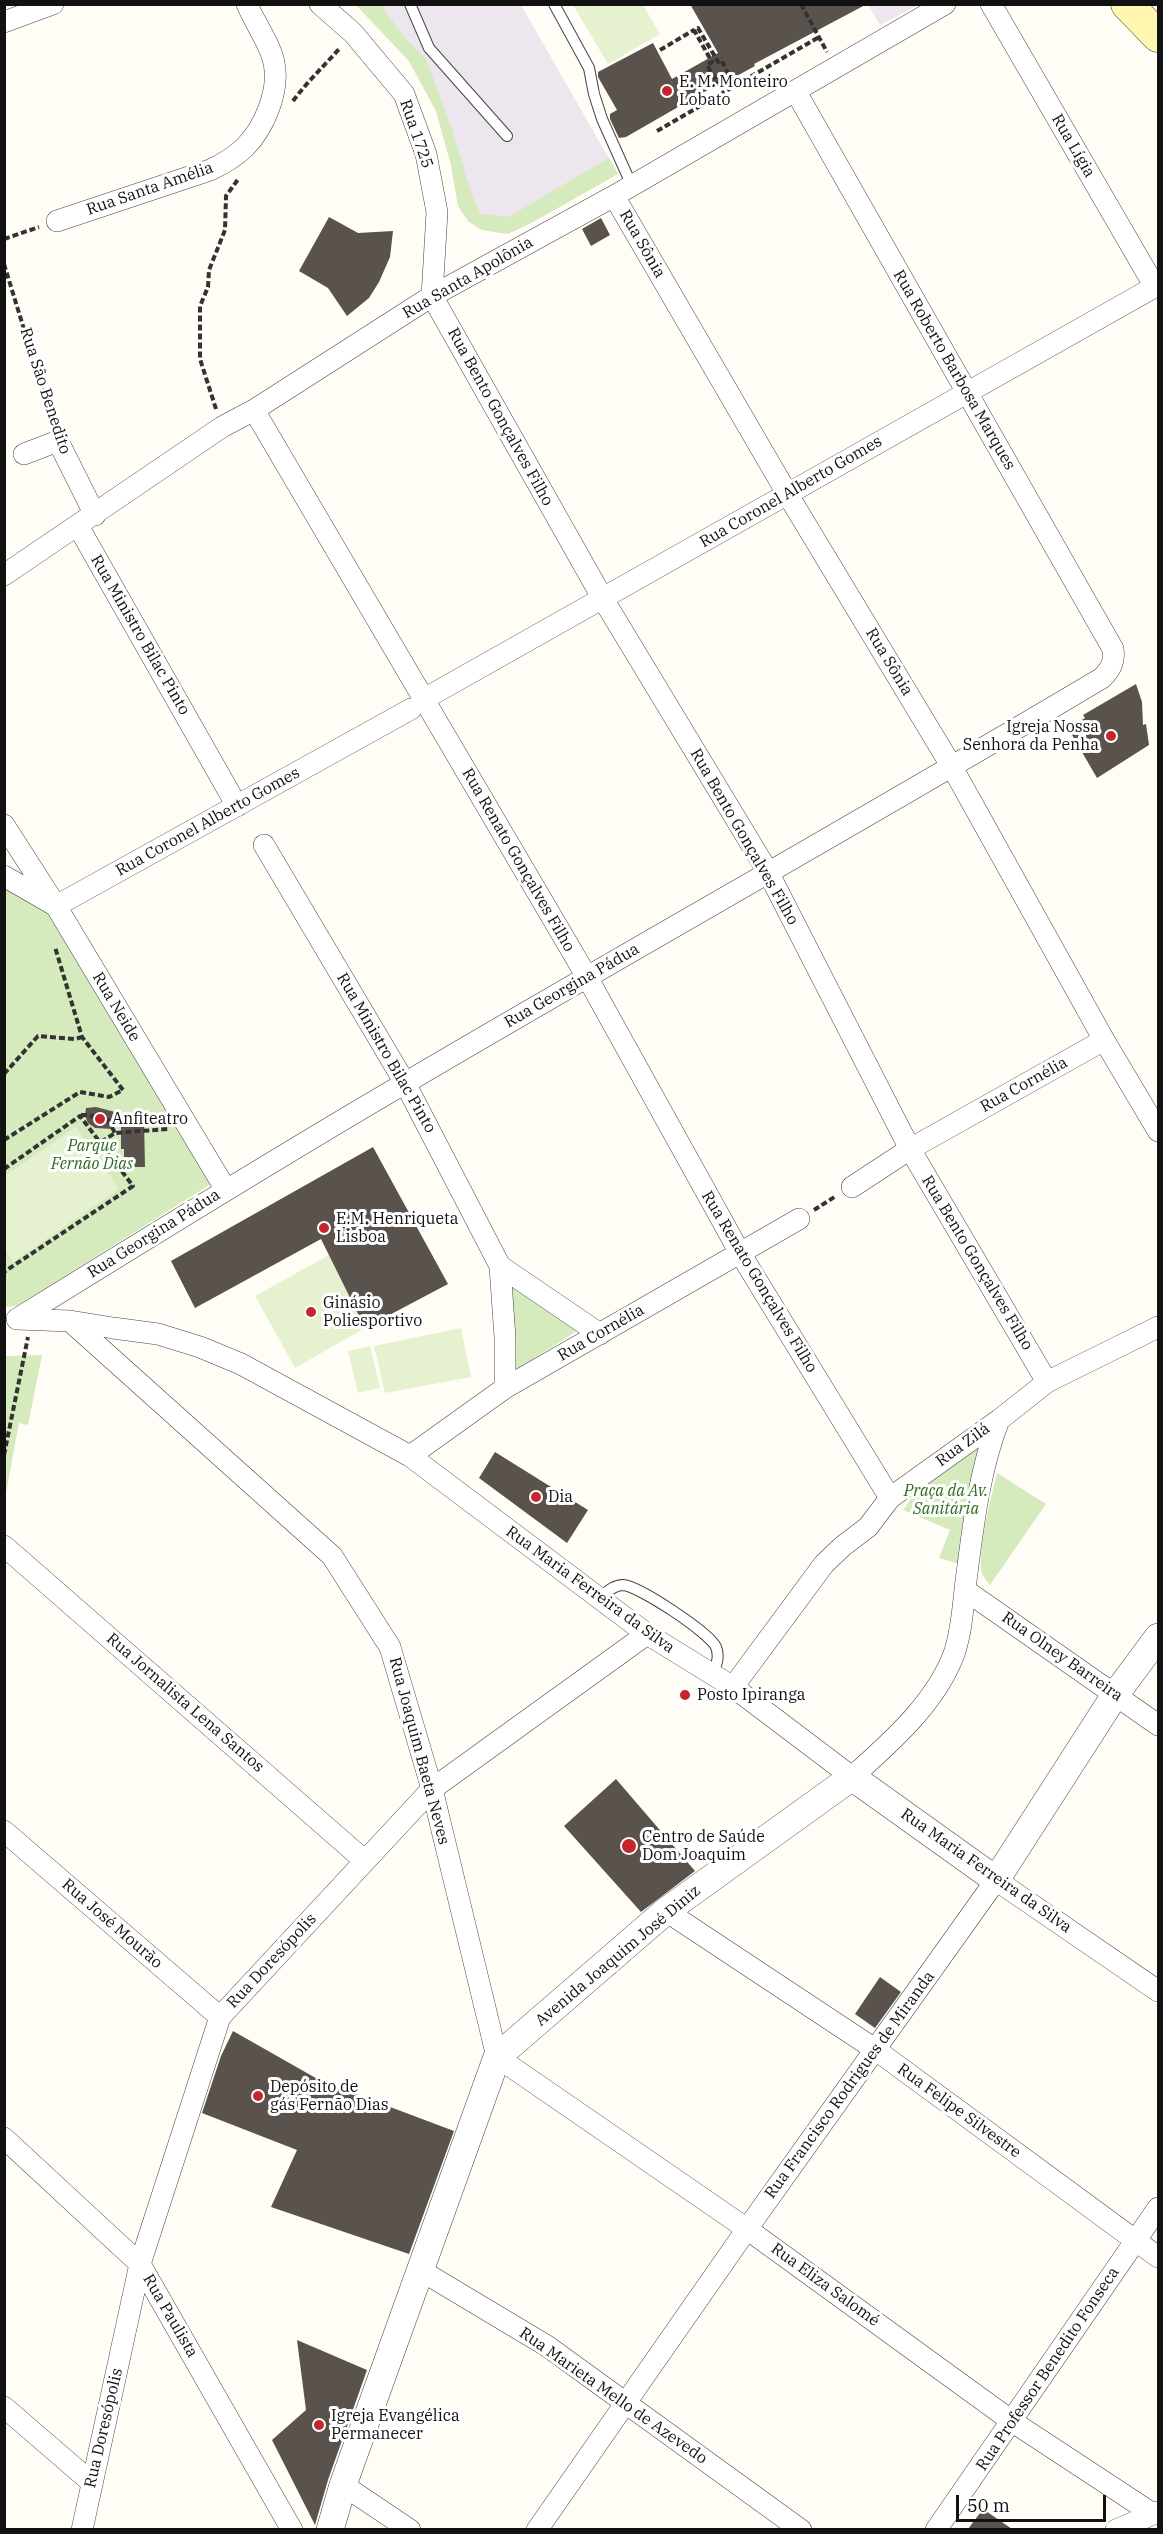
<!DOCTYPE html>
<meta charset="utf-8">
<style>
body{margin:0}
#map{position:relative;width:1163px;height:2534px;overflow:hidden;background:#fffdf5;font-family:"IBM Plex Serif",serif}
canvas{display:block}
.frame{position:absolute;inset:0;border:6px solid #111;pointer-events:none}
.scale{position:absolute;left:956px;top:2495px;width:150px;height:27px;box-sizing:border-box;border:3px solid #111;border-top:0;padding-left:8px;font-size:18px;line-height:21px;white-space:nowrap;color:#111;-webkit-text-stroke:4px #fff;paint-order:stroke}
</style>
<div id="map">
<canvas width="1163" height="2534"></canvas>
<div class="frame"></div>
<div class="scale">50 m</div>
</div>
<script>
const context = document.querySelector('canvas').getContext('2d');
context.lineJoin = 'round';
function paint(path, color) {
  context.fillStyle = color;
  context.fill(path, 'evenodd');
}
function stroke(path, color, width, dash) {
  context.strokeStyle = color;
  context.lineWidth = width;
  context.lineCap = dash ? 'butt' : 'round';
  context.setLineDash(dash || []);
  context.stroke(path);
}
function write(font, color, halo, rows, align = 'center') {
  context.font = font + ' "IBM Plex Serif",serif';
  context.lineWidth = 6;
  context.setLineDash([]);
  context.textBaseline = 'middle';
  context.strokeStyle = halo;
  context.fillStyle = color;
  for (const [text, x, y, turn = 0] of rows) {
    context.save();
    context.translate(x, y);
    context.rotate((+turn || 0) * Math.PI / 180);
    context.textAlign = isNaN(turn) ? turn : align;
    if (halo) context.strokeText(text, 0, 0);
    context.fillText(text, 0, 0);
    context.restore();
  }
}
paint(new Path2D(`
 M356,5h165l97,169 -85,48 -25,12 -26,-4 -14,-9 -10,-15 -7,-41 -15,-54 -27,-50z
 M868,5h50l-38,20z`), '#eee6ef');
paint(new Path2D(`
 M356,5h25l22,31 23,23 25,67 22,72 8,16 27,3 101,-59 9,16 -85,48 -25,12 -26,-4 -14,-9 -10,-15 -7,-41 -15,-54 -27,-50z
 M5,883l38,23 66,105 102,173 -194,122 -12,1z
 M509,1279l68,52 -59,38 -4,-2z
 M42,1355l-14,70 -9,-2 -14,75v-142z
 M979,1445l4,5 -20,115 -24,-7 11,-28 -47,-20 12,-17z
 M997,1473l49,31 -56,81c-3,-4 -7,-8 -8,-12 -5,-26 9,-74 15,-100z`), '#d5ebbd');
paint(new Path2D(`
 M573,5h70l17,29 -52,30z
 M76,1127l43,62 -106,73 -8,-12v-74z
 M329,1255l36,73 -70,40 -40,-72z
 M461,1328l10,49 -86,16 -11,-47z
 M370,1346l10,42 -22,5 -10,-42z`), '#e6f2cf');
paint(new Path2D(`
 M690,4h177l-113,60 1,2 -22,12 -1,-2 -106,61 -7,1 -9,-19v-5l7,-4 -19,-33v-5l55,-29 19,36 46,-26z
 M329,217l29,16 35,-2 -3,26 -11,25 -10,16 -22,18 -19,-28 -29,-17z
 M601,218l9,17 -19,11 -9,-17z
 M1136,684l6,18 1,23 3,-1 3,21 -52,33 -29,-50 17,-10 -2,-3z
 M96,1107l19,5 -2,17 -18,-1 -7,-5 -3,-7 1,-8z
 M121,1120l23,1 1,46h-21v-18h-3z
 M373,1147l75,137 -83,44 -44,-89 -126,69 -24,-47z
 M495,1452l93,58 -21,33 -88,-65z
 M616,1779l79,92 -54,41 -77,-86z
 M880,1977l21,15 -26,36 -20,-14z
 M233,2031l88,50 133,50 -45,123 -138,-47 26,-57 -95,-37 19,-57z
 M297,2340l70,30 -39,110 -13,45 -43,-85 34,-30z
 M983,2509l29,20h-44z`), '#5a524d');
const service = new Path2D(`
 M410,4l19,44 78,88
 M554,4l35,64 5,26 8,25 30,67
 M599,1598c7,-5 14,-13 24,-13 16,1 87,48 93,62 4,10 0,18 -3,28`);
const minor = new Path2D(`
 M320,4l33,29 51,61 22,60 11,58 -5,84 171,303 165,273 142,277 137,233
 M991,4l164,283
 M4,22l49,-18
 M614,196l174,299 164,272 152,273 54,91
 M57,221l153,-51c13,-6 25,-13 35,-23 19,-19 35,-56 29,-84 -3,-18 -20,-41 -27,-59
 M254,410l333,567 153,276 150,245
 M24,454l34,-13 37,74
 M78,526l159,280
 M4,575l218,-148 32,-17 178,-114 182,-100 331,-192
 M424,699l734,-414
 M4,825l52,81 170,284
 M264,845l141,238 95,183 5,72v50
 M4,876l52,30 355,-197
 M852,1187l58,-38 194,-109
 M500,1266l100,68
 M17,1319c129,-80 258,-160 390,-237 231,-136 465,-267 695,-404 9,-9 13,-17 11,-29l-317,-557
 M17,1319l53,2 43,7 45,6 42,13 41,17 169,92 237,178 86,53 119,90c39,-35 83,-73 102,-123 8,-23 9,-49 12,-73 7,-54 13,-110 33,-161
 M70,1321l262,235 58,91 42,142 65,268 250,172 266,193 140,92
 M410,1456l95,-68 294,-169
 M4,1546l361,315
 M965,1590l193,135
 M733,1687l91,-123 19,-18 25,-19 22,-29 109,-78 48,-38 111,-55
 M4,1831l216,186
 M666,1911l210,139 282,207
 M4,2138l136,126 152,266
 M420,2270l127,76 254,184
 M4,2407l87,75
 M343,2485l67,45
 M82,2530l58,-266 80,-247 212,-228 215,-155
 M537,2530l210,-301 249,-349 162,111
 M936,2530l222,-322
 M1116,2530l42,-18`);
const tertiary = new Path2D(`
 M330,2530l13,-45 154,-428 169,-146 186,-134 144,103 119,-185 43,-58`);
const secondary = new Path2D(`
 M1127,4l31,32`);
stroke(service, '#444', 12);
stroke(minor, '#444', 22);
stroke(tertiary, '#444', 28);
stroke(secondary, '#333', 33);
stroke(new Path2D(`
 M801,4l26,48
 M660,50l34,-20
 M720,87l-13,-22 5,-3 -18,-32 4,-2 22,37 3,-2 9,18 4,-2 3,6
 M721,88l11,-7
 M293,101c14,-19 31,-35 47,-53
 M657,131l162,-94
 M4,239l35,-12
 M4,264l49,160
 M216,409l-16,-50v-53l8,-19 1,-17 16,-40 1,-34 13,-18
 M4,1074l34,-38 37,3 7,-2
 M81,1115h7l20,5 7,13
 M4,1140l76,-48 29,5 14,-7 -41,-53 -27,-90
 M101,1142l14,-9 53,-4
 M4,1169l76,-53 53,70 -129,86
 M814,1210l22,-14
 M4,1455l24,-118`), '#333', 4, [6, 3]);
stroke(service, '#fff', 10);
stroke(minor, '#fff', 21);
stroke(tertiary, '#fff', 27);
stroke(secondary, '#fff6b0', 32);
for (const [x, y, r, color] of [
 [667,91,6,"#c4262e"],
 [1111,736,6,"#c4262e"],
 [100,1119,6,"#c4262e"],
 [324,1228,6,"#c4262e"],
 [311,1312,6,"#c4262e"],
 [536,1497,6,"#c4262e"],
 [685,1695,6,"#c4262e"],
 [629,1846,8,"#c4262e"],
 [258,2096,6,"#c4262e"],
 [319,2425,6,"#c4262e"]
]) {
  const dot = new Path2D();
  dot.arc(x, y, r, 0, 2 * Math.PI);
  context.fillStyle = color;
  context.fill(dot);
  stroke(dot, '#fff', 2);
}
write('16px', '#111', '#fff', [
 ["E. M. Monteiro",679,82],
 ["Lobato",679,100],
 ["Igreja Nossa",1099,727,"right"],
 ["Senhora da Penha",1099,745,"right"],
 ["Anfiteatro",112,1119],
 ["E.M. Henriqueta",336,1219],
 ["Lisboa",336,1237],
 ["Ginásio",323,1303],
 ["Poliesportivo",323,1321],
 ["Dia",548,1497],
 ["Posto Ipiranga",697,1695],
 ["Centro de Saúde",642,1837],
 ["Dom Joaquim",642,1855],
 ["Depósito de",270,2087],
 ["gás Fernão Dias",270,2105],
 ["Igreja Evangélica",331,2416],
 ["Permanecer",331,2434]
], 'left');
write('16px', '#111', '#fff', [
 ["Rua 1725",416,134,71],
 ["Rua Lígia",1073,146,60],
 ["Rua Santa Amélia",150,189,-19],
 ["Rua Sônia",642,244,60],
 ["Rua Santa Apolônia",468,278,-30],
 ["Rua Roberto Barbosa Marques",954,370,60],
 ["Rua São Benedito",45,391,72],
 ["Rua Bento Gonçalves Filho",500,417,61],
 ["Rua Coronel Alberto Gomes",791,492,-30],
 ["Rua Ministro Bilac Pinto",140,635,60],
 ["Rua Sônia",889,662,59],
 ["Rua Coronel Alberto Gomes",208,822,-29],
 ["Rua Bento Gonçalves Filho",744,837,60],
 ["Rua Renato Gonçalves Filho",518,860,60],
 ["Rua Georgina Pádua",572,986,-30],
 ["Rua Neide",116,1007,59],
 ["Rua Ministro Bilac Pinto",386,1053,60],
 ["Rua Cornélia",1024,1085,-29],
 ["Rua Georgina Pádua",154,1234,-32],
 ["Rua Bento Gonçalves Filho",977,1263,59],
 ["Rua Renato Gonçalves Filho",759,1282,59],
 ["Rua Cornélia",601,1333,-30],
 ["Rua Zilá",963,1445,-36],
 ["Rua Maria Ferreira da Silva",590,1590,36],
 ["Rua Olney Barreira",1062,1657,35],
 ["Rua Jornalista Lena Santos",185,1703,41],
 ["Rua Joaquim Baeta Neves",419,1751,75],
 ["Rua Maria Ferreira da Silva",986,1871,35],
 ["Rua José Mourão",112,1924,41],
 ["Avenida Joaquim José Diniz",618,1956,-40],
 ["Rua Doresópolis",272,1961,-47],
 ["Rua Francisco Rodrigues de Miranda",850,2085,-54],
 ["Rua Felipe Silvestre",959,2111,36],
 ["Rua Eliza Salomé",825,2285,36],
 ["Rua Paulista",170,2316,60],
 ["Rua Professor Benedito Fonseca",1048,2369,-56],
 ["Rua Marieta Mello de Azevedo",613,2396,35],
 ["Rua Doresópolis",104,2428,-77]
]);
write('italic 16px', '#2f6b1f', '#fff', [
 ["Parque",92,1146],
 ["Fernão Dias",92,1164],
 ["Praça da Av.",946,1491],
 ["Sanitária",946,1509]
]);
</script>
